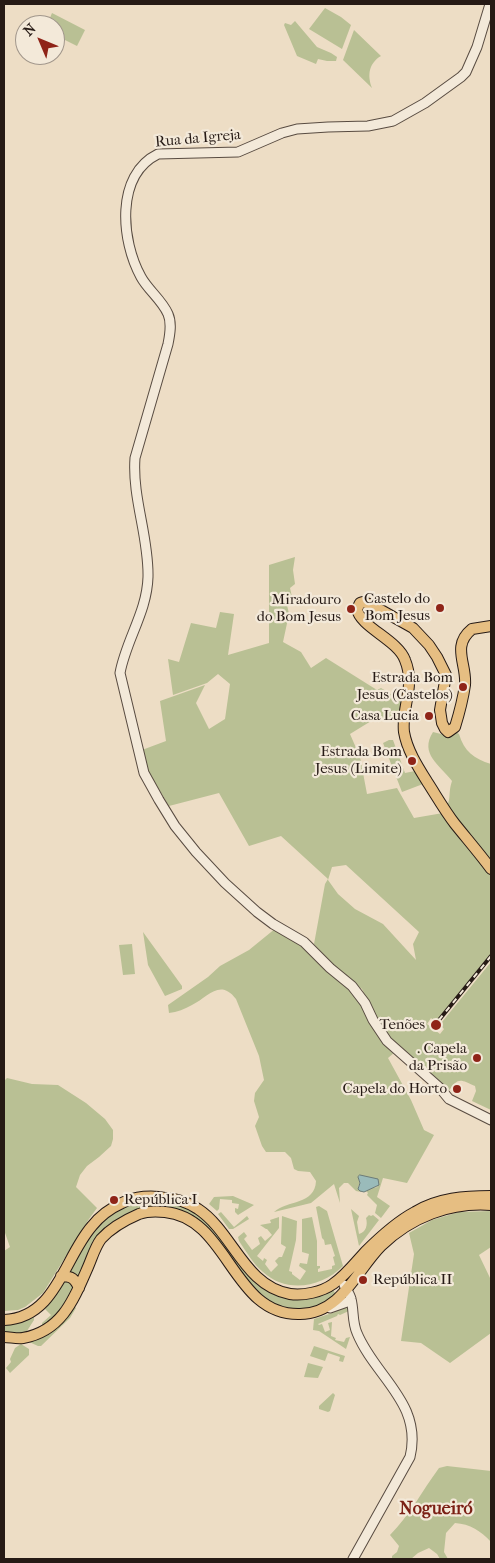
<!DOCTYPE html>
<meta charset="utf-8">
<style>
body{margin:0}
#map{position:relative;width:495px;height:1563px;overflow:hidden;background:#edddc5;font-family:"IM FELL French Canon",serif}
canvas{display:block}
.frame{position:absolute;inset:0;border:5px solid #261a15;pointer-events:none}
.north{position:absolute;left:15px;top:15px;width:50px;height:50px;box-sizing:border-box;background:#f3e9d9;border:1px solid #a1968b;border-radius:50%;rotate:315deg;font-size:14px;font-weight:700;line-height:20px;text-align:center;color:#261a15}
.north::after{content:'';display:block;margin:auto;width:18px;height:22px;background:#8f2418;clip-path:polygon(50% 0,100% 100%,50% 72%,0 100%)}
</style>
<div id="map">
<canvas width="495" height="1563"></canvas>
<div class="frame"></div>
<div class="north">N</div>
</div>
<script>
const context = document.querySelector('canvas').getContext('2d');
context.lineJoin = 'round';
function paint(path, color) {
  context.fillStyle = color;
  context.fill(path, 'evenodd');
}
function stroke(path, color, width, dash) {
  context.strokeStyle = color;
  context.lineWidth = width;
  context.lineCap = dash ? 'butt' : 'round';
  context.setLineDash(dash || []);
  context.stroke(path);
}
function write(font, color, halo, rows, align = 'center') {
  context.font = font + ' "IM FELL French Canon",serif';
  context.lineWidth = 4.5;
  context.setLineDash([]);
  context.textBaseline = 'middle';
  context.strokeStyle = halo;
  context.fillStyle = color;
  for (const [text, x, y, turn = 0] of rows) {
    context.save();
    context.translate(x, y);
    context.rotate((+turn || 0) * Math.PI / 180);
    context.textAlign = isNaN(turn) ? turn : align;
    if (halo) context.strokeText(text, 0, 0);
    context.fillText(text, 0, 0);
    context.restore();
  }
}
paint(new Path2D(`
 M325,8l16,9 10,8 -9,24 -33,-20z
 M52,13l33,17 -8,16 -22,-11v-10h-8z
 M295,21l22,26 14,6 6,4 -1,4h-9l-9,-2 -2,5 -19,-8 -13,-31 1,-2 6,2z
 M354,30l27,26c-12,7 -14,19 -9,32l-29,-28z
 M295,557l-2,13 2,14 -5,4 2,9 -5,8 2,9 -6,28 18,10 10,16 15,-10 51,32 4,-2 21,13 -3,19 -23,-2 -26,16 10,23 7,37 30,-6 17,30 29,-5c10,-15 4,-16 9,-32 -12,-16 -33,-27 -19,-49l16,4 7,-4 3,2c5,17 15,25 32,30v190l-53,65 -1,-1 -3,3 -3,-3 -4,6 13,10 4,-5 -3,-3 2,-2 -1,-2 49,-60v148l-19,-9 4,-10 -1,-5c-15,-7 -17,-9 -27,6l-54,-49 -9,-11 -15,-26 -8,-17 -22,-16 -26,-29 11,-60 3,-5 -47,-43 -32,10 -30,-53 -50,13 -24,-40 -3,-16 24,-9 -6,-40 45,-16 -9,18 13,26 16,-10 5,-35 -12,-10 -11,9 -34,12 -5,-36 11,3 12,-39 25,5 4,-16 14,2 -6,41 41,-12v-78zM346,865l73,67 -6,12 3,16 -33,-36 -28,-15 -17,-15 -10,-14 4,-13z
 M389,740h4l12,33 10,-2 8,13 -21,8 -19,-49z
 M276,928l30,18 49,46 40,60 -7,6 23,42 13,30 10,5 -27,48 -24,-5 -6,19 13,9 -9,12 -6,-5 2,-8 -10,-10 1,-2 -2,-2 5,-3 7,-1 -20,-10 2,6 -2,4 3,5 -5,-1 -8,-8h-4l-5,5 1,15 -6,-19 -23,19 -37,9c13,-12 41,-7 42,-31l-6,-9 -12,-1 -4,-2 -3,-11 -6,-6h-19l-4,-6 -7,-20 4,-9 -5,-16 1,-8 9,-13 -5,-24 -23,-57c-16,-21 -28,-2 -44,6 -7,4 -15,7 -23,8l-1,-8 40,-28 12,-11 29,-16z
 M143,932l39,54v3l-17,7 -17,-31z
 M132,944l3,30 -12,1 -4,-30z
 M7,1078l25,6 26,1 28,18 19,16 8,11v9l-2,7 -12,11 -12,9 -7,9 -4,12 21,21 -8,11 -46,74 -18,14 -7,3 -14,1v-60l6,-4 -6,-17v-149z
 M233,1196l21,9 -16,10 -3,-3v-4l3,1 1,-5 -7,-1v-3l-12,-1 -1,10 -2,2 -8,-7 5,-7z
 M141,1200l33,2 26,12 73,77 59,-2 5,6 -12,9 -21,6 -19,-1 -22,-9 -39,-49 -58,-42 -56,16 -32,56 -11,-8 24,-40 26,-24z
 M319,1206l8,5 16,55c-21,21 -56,28 -80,6 -10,-8 -17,-21 -24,-31l-1,-4 6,-5 3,4 -3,3 8,11 8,-6 -2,-6 3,-2 4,5 7,-6 -5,-6h-1l-6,-4 11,-2 -1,-3 9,-3v11l-22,28 6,5 1,-3 3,2 -2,4 6,8 7,-7 -3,-4 4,-4h3l4,-10 -5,-3 1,-28 15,5 -1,19 -7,31 3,1v2l8,6 6,-9 -7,-5 1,-3 7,1 2,-10 -7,-2v-33l10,-2 5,24v25h3v2l-2,1v3l14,-3v-3l3,-1 -2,-8 2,-1 -4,-12 -6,1 -1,-5 -2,-2 -6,-31z
 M351,1209l8,7 -2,6 2,12c7,-2 9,-9 7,-16l3,-3 2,1 2,-1 6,5 -20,26z
 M491,1211v36l-12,8 12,25v53l-41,30 -29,-20 -20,-2 13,-87 -5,-21 23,-13 27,-8z
 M221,1212l13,15 13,-11 2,3 -16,10h-4l-11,-15z
 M65,1278l10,8 -12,25 -21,16v-4l9,-8 -6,-6v-4z
 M74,1306l2,2 -6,10 -29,28h-3l-11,-5z
 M344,1307l7,3 -11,5 -2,-1 -1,2 -19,8 1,1 3,-1 3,8 5,-2 -2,-7 4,-1 -1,14 5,2 -1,2 9,2 2,-4 4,-1 -4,12 -27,-18 -6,-1 1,-11 21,-7z
 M31,1316l3,1v3l-9,14 -21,-1v-11z
 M21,1344l8,5v6l-19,18 -4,-5 5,-6 -1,-3 5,-11z
 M314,1346l31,10 -2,6 -4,-1 1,-4 -12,-4 -3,8 -15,-5z
 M308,1363l15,4 -5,11 -14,-1z
 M333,1393l2,2 -5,16 -2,1 -9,-3v-3z
 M447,1466l44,5v71c-10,-11 -21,-18 -36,-19l-9,10 -2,19 4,7h-8l-3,-5 -8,-6 -11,5 -7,6h-19v-3l5,-4 2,-6 -9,-11c20,-20 32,-44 49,-67z`), '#b9c094');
const water = new Path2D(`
 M360,1175l18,4 1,6 -15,7 -4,-1 -2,-2 2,-6 -2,-6z`);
paint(water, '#9abbba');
stroke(water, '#6c7b78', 1);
const minor = new Path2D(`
 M490,4l-13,43 -11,25 -5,5 -36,26 -32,18 -25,5 -40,1 -31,2 -15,4 -44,19 -80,2c-43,21 -37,87 -17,123 7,13 21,23 27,37 4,9 2,20 0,30l-33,114c-3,40 14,79 13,119 -1,35 -22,63 -28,96l24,100 15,27 16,26 21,26 29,31 32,29 16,12 31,18 26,26 22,18 13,17 8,17 14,21 52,46 10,12 42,21
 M344,1285c2,4 6,9 7,14 3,11 1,23 6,34 18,44 66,70 53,124l-57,102
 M330,1308l17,-6`);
const major = new Path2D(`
 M491,626l-19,3c-21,17 -5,35 -7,56 -2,14 -6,29 -10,42l-7,5 -3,-3 -3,-6 -2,-13 6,-35 -9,-18 -8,-12 -16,-17 -41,-23 -9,-3 -3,1 -3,6c3,18 41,31 48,51 11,27 -4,47 -1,72 3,18 14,35 24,51 9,14 17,28 27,41 12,15 25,30 36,45
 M61,1276c11,0 14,3 18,12
 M4,1320c52,-2 60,-62 88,-94 8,-10 19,-18 30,-23 13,-7 30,-8 44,-5 12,1 22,4 32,11 35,23 46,77 92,85 13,2 32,-2 43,-10 12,-8 22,-21 32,-32 15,-15 31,-30 50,-40 23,-14 50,-16 76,-16
 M4,1337c6,0 13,2 19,1 39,-7 51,-39 65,-71 4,-9 7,-20 13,-28 10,-11 24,-19 38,-25 8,-3 17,-3 26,-2 64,6 67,104 135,102 41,0 57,-44 81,-68 30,-29 69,-44 110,-41`);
stroke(minor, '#584b41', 11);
stroke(major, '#261a15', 12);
stroke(minor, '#f3e9d9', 9);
stroke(major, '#e6be82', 10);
const rail = new Path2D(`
 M439,1020l52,-64`);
stroke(rail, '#261a15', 4);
stroke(rail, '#f3e9d9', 2, [5.5]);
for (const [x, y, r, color] of [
 [440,608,5,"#8f2418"],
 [351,609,5,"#8f2418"],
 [463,687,5,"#8f2418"],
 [429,716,5,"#8f2418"],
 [412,761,5,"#8f2418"],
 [436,1025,6,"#8f2418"],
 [477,1058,5,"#8f2418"],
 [457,1089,5,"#8f2418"],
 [114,1200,5,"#8f2418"],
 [363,1280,5,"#8f2418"]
]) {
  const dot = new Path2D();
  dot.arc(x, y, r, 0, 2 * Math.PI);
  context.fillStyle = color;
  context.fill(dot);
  stroke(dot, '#f3e9d9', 2);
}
write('15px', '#261a15', '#f3e9d9', [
 ["Rua da Igreja",198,139,-5]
]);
write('15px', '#261a15', '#f3e9d9', [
 ["Castelo do",430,599],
 ["Bom Jesus",430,616],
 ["Miradouro",341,600],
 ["do Bom Jesus",341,617],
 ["Estrada Bom",453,678],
 ["Jesus (Castelos)",453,695],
 ["Casa Lucia",419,716],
 ["Estrada Bom",402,752],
 ["Jesus (Limite)",402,769],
 ["Tenões",425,1025],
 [". Capela",467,1049],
 ["da Prisão",467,1066],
 ["Capela do Horto",447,1089],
 ["República I",124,1200,"left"],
 ["República II",373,1280,"left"]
], 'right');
write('bold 18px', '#7a1f14', '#f3e9d9', [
 ["Nogueiró",436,1510]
]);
</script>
